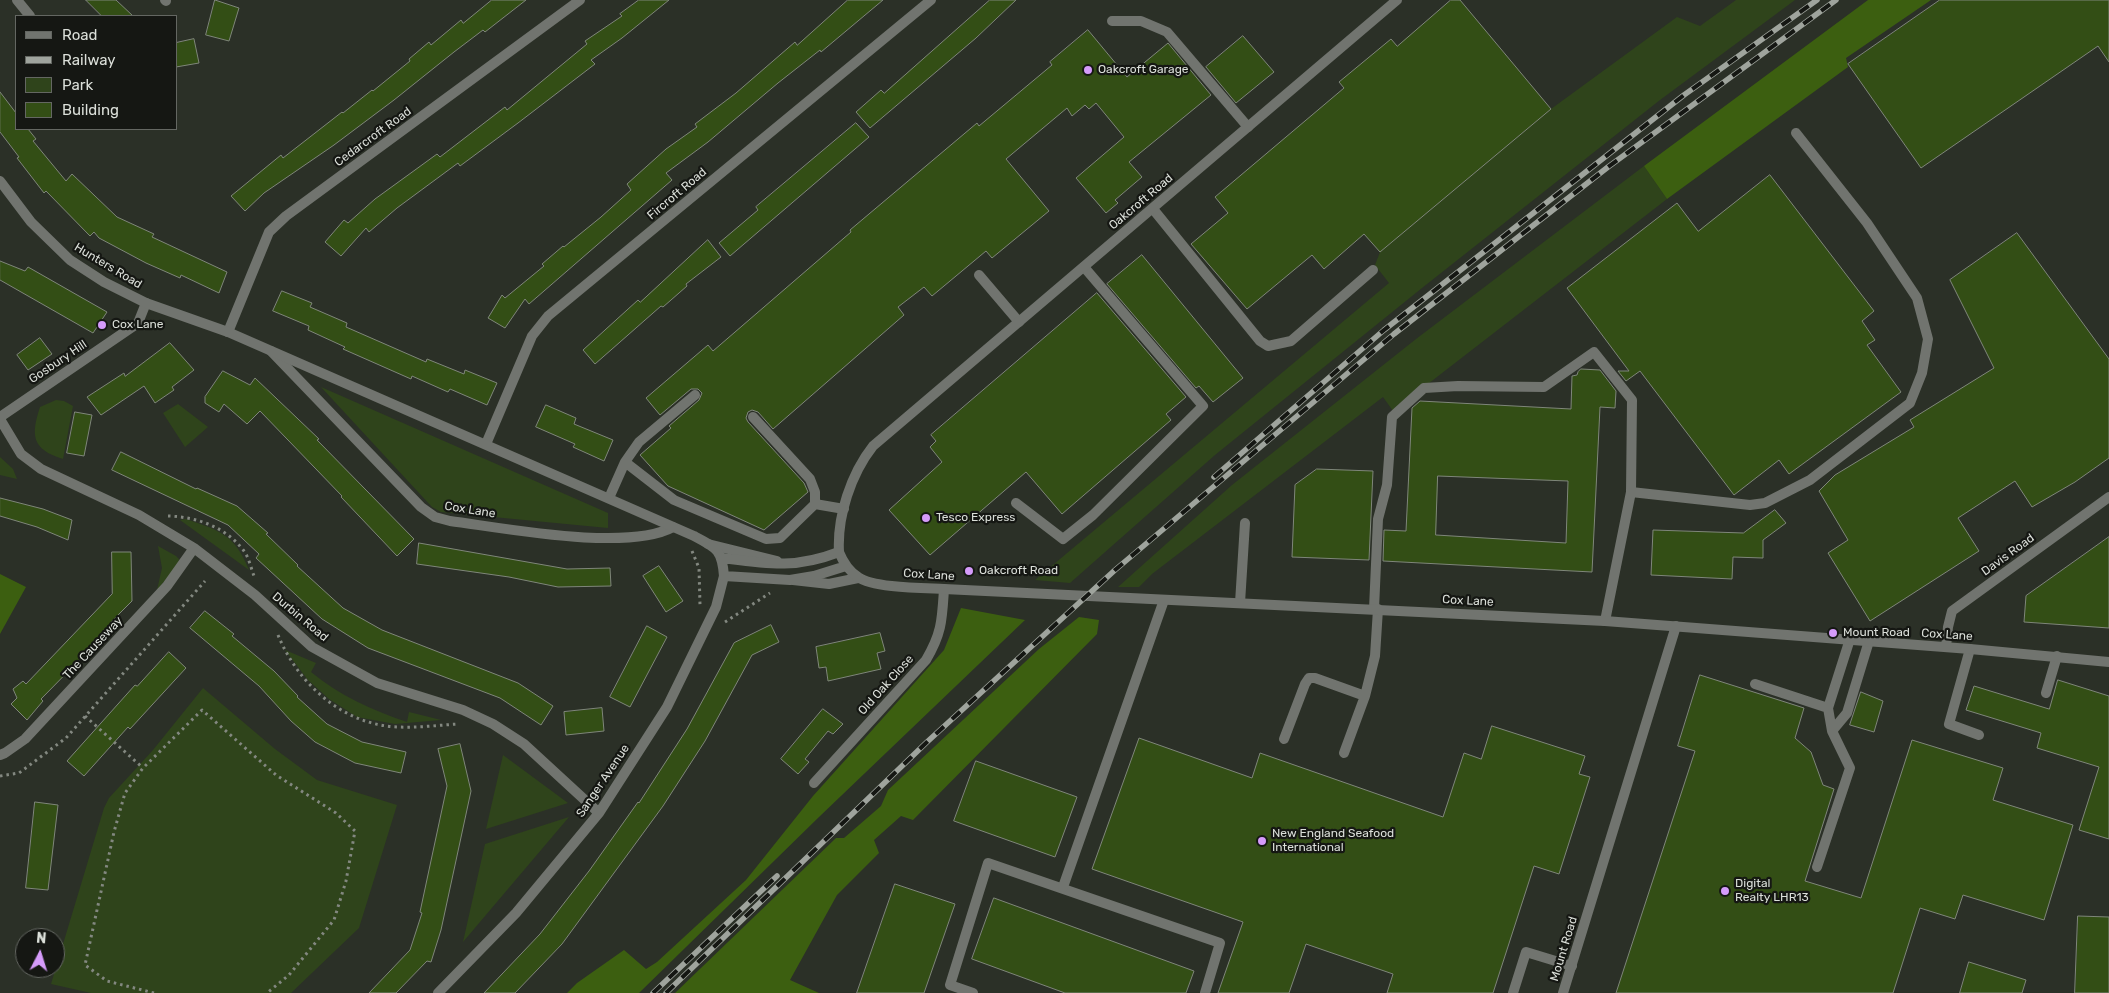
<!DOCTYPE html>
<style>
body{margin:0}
#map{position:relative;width:2109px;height:993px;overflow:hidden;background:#2b3027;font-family:Rubik,sans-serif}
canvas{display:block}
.legend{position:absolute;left:15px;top:15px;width:162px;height:115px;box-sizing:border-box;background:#151713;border:1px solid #646762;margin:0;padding:6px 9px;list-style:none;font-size:15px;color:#dbdfd9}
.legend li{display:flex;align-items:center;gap:10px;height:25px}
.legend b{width:25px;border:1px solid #646762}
.north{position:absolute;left:15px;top:928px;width:50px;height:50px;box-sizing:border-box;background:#151713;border:1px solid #646762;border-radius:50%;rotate:5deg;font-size:14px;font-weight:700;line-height:20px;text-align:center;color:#dbdfd9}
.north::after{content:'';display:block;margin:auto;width:18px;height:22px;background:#d59bfa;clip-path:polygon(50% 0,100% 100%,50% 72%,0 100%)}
</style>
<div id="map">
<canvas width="2109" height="993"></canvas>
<ul class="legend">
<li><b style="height:6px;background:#71746f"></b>Road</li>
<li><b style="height:6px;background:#9fa49d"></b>Railway</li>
<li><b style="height:14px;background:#2f441b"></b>Park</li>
<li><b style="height:14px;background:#334e15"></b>Building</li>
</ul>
<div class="north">N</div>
</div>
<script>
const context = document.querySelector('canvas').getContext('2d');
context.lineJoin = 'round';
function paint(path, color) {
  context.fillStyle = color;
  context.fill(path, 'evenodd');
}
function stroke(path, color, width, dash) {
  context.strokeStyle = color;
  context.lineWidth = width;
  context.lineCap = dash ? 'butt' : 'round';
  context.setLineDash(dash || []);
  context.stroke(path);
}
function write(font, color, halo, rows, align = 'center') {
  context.font = font + ' Rubik,sans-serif';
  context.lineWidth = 4.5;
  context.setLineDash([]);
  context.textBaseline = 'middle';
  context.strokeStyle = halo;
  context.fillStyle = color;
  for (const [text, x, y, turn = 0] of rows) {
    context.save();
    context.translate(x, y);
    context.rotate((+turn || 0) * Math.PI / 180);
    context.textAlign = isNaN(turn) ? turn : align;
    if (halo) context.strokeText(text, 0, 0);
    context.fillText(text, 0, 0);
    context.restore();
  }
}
paint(new Path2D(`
 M1736,0h59l-135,100 -238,188 -207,167 -145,128 -35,-3 354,-297 -14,-18 5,-13 171,-143 126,-92 23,9z
 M1644,166l23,33 -274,212 -10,-14 -231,177 -13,13h-21l114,-102 184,-146z
 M321,387l287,126v15l-167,-16 -9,-5z
 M56,400l8,1 9,5 -10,53c-32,-10 -32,-24 -23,-52z
 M178,404l30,23 -23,20 -22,-34z
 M0,457l13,12 4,10 -17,-4z
 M186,519c35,12 49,16 63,51l-69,-50z
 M158,546l18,10 3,3 -1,6 -21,25 5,-22z
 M285,650l31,13 -5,9c29,24 61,38 96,50l2,-10 32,8 -46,4 -38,-7 -28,-18 -21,-19z
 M203,688l72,61 42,31 80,25 -38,123 -68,65h-200l-40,-9 53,-176 5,-10 44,-48z
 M503,755l65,48 -82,26z
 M569,817l-106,125 22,-98z`), '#2f441b');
paint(new Path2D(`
 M1868,0h63l-85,58 2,9 -181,132 -23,-33z
 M0,574l26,13 -26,47z
 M961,608l64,12 -206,197 -180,176h-72l10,-10 47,-33 22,19 11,-7 89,-82 67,-84 131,-146z
 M1079,617l20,3 -2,14 -184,186 -12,-4 -27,24 5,13 -42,42 -47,85 29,13h-144l161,-155h8l37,-32 7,-16 151,-141z`), '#3c5f10');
const building = new Path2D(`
 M86,0h30l17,16h-31z
 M215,0l24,8 -10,33 -23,-6z
 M492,0h34l-41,32 -2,-2 -29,22 -60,48 -60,45 -70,48 -19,18 -14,-15 50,-41 2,3 59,-46 1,1 29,-23 1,1 37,-30 -1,-2 20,-17 2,3 30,-25 2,3z
 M639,0h30l-47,38 -31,22 4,4 -77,59 -58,43 -2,-3 -61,45 -28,24 -3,-4 -25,28 -16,-14 19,-22 4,3 27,-24 40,-29 22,-16 3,3 65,-50 2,3 80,-66 -2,-3 37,-25 -2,-2z
 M848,0h35l-62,52 -1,-2 -42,33 -70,59 -42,31 6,7 -143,124 -4,-5 -20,29 -17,-10 14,-23 3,3 39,-32 -2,-2 21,-18 1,1 37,-30 30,-27 -4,-6 39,-35 31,-22 -2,-3 41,-31 59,-51 2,3z
 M990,0h26l-40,38 -106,90 -14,-16 25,-22 3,3z
 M1451,0h9l91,109 -171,143 -16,-18 -40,35 -12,-14 -65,54 -56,-65 37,-31 -13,-16 129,-109 -5,-6 52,-43 6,7z
 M1940,0h169v62l-11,-16 -177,122 -73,-104z
 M1088,30l39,47 41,-34 43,52 -82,67 13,15 -27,23 3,3 -12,10 -30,-35 48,-41 -28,-34 -7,6 -4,-4 -13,11 -5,-8 -61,51 43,52 -57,47 -6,-7 -54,45 -8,-9 -26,20 6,8 -131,114 -15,-17 -6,-2 -4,2 -2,6 2,4 56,61 4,9 -44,38 -96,-44 -28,-31 31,-27 -2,-2 30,-26 3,-7 -4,-4h-7l-31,26 -14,-17 62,-53 5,6 138,-119 -1,-2 127,-107 2,3 73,-61 -2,-3z
 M1243,36l31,36 -38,31 -30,-36z
 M194,39l5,24 -23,4v-24z
 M0,92l16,21v16h12l8,10 -3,2 33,40 6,-7 45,43 37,17 -2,3 75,35 -8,21 -38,-18 -1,3 -34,-15 -47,-25 -5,-6 -4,4 -44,-45 -2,2 -27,-35 2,-1 -19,-25z
 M856,123l13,14 -139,119 -11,-13 39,-33 -2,-3z
 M1770,175l104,136 -12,10 13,19 -8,5 34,47 -112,82 -10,-14 -45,35 -94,-124 -14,10 -8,-10h11l-62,-83 110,-85 21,28z
 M2017,233l92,126v99l-34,24 -43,25 -17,-26 -57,37 21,33 -109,70 -42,-68 20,-13 -29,-49 16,-16 79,-48 -4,-7 84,-52 -44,-88z
 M708,240l13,17 -35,27 1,2 -24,21 -2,-1 -66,58 -12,-14 55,-50 2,2z
 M1142,255l101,123 -30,24 -14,-16 -3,2 -89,-104z
 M0,261l25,10 3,-4 79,45 -14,21 -93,-53z
 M282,291l30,12 -2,4 37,16 -1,4 80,35 1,-3 37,15 1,-4 32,13 -10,22 -37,-16 -2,3 -36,-16 -1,3 -68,-30 2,-2 -37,-17 1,-4 -36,-15z
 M1097,293l89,104 -20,17 5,6 -109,94 -36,-42 -96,83 -41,-45 53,-48 -12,-15 6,-6 -5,-6z
 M40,338l12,16 -24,16 -11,-15z
 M170,343l24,27 -22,17 2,3 -19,13 -11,-17 -43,29 -14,-18 37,-24 1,3z
 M1581,369l19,1 16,21 -1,17 -15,-1 -8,165 -209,-11 1,-31 22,1 6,-123 8,-7 151,8 1,-33 5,-1 1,-3zM1438,476l130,5 -2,62 -130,-8z
 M223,371l27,14 5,-7 64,61 -2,1 97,99 -17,17 -56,-59 1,-1 -82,-85 -13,13 -23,-20 -5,8 -14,-9v-6z
 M546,405l30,13 -2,6 39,16 -9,21 -31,-14 2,-3 -39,-17z
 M75,412l17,3 -8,41 -17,-3z
 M121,452l75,37 1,-1 40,18 31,27 -2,1 32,31 -1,1 46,42 39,22 136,53 35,23 -12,19 -41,-27 -132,-50 -46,-29 -66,-61 3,-4 -31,-29 -116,-55z
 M1317,469l56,2 -4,89 -77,-3 3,-72z
 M0,498l43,11 29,11 -4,20 -31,-13 -37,-11z
 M1775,510l11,13 -23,17v18l-30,-1 -1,22 -81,-4 2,-45 90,3z
 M2109,537v91l-85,-6 2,-26z
 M419,543l148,26 43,-1 1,18 -53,1 -49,-10 -92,-13z
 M112,552h19l1,49 -21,21 2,2 -12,14 -60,61 2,2 -16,19 -16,-16 6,-6 -4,-9 10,-8 3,3 86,-90z
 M659,566l24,35 -17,11 -23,-36z
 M205,611l29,23 -2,2 42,35 24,25 -1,1 30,27 35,18 44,10 -5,21 -46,-10 -40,-21 -24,-21 -32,-35 -69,-58z
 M771,625l8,17 -27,13 -47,86 -42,65 -101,138 -47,49h-31l56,-59 49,-63 49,-69 1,1 48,-74 47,-86z
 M647,626l20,11 -37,70 -20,-10z
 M880,633l5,18 -8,2 4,16 -53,12 -2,-14 -7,1 -3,-21z
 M169,652l17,16 -56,61 -2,-2 -44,49 -17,-15 68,-76 2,1z
 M1700,675l104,33 -9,30 16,14 12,33 11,4 -29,92 56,17 51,-158 91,28 -10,32 80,25 -29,95 -81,-25 -8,24 -35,-11 -27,85h-277l79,-242 -17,-5z
 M2058,680l51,16v143l-30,-9 20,-63 -62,-19 4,-15 -75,-23 8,-24 75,23z
 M1861,692l22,9 -9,31 -24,-7z
 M602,708l2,23 -38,4 -2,-23z
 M823,709l20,15 -10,10 -5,-3 -23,28 4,3 -11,12 -17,-15z
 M1492,726l93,30 -6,18 11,3 -31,97 -25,-8 -41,127h-106l6,-19 -87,-30 -17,49h-71l25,-71 -151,-53 47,-131 113,40 8,-25 183,64 21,-64 17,6z
 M460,744l11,47 -30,139 -10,32 -4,-1 -31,32h-27l41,-43 12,-37 -2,-1 27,-126 -9,-37z
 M976,761l101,36 -22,60 -101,-36z
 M35,802l23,3 -10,85 -22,-2z
 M895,884l60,20 -31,89h-67z
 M994,898l200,73 -8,22h-121l-93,-34z
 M2078,916l31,1v76h-34z
 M1969,962l57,18 -4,13h-62z`);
paint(building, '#334e15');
stroke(building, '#7f867a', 1);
stroke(new Path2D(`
 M168,516c29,1 58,11 76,35 5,7 7,17 10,25
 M692,551l7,17 1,37
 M725,622l45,-29
 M278,635c20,49 65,90 120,92 20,1 41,-2 61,-3
 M85,716l58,52
 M0,776l19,-3 47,-35 139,-157
 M154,993l-47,-12 -22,-16 29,-133 11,-39 18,-25 59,-58 74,65 60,38 19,18 -9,50 -12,39 -45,55 -22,18`), '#838880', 3, [2.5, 4]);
stroke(new Path2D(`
 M17,0l13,16
 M1112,21h29l26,11 81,95
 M1153,209l107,132 8,5 23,-5 82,-71
 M979,275l40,47
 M753,417l57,62 5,13v12
 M625,462l49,38 92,39 14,-1 35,-34 29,5
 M1631,492l119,13 15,-2 45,-23 100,-77 12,-30 6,-34 -11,-41 -50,-75 -71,-90
 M609,498l16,-36 14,-20 56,-47
 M1016,503l47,36 30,-24 110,-109 -119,-139
 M708,544l69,17
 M793,580l36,4 29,-6
 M1240,603l5,-80
 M1374,609l4,-90 9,-34 5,-68 32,-29 34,-2 86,1 50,-35 38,48 -1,92 -26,129
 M1850,639l-22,69 4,23 15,-18 22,-72
 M1970,649l-21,75 30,11
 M1755,684l73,24
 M2046,693l11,-37
 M1284,739l21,-55 4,-6h6l50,18
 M1344,753l21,-57 10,-40 3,-47
 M1817,867l33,-99 -18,-37
 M973,993l-23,-8 38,-122 232,80 -15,50
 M1513,993l13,-41 46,14`), '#71746f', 10);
stroke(new Path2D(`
 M165,0l1,1
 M228,332l41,-100 17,-16 294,-216
 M271,351l150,156 14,10 15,4c54,7 177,31 223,6
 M0,417l138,-94 8,-20
 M0,419l21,35 20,15 98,46 55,33 61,47 57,52 65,36 86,27 30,14 31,20 75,69
 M486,444l46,-108 16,-20 383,-316
 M839,552c-2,-36 12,-78 34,-106l524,-446
 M1946,647l2,-20 4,-16 157,-114
 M0,755l5,-2 20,-14 142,-153 27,-38
 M814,783l112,-123c16,-27 16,-40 18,-71
 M1063,887l101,-287
 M438,993l78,-80 83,-100 68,-106 49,-100 8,-31
 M1563,993l113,-367`), '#71746f', 10);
stroke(new Path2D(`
 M0,181l31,41 39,38 34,22 42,21 82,29 466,204c23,12 28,14 30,40l66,4 24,-4 32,-10
 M722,558c46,6 73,11 117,-6 4,10 10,19 19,25 15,11 65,11 86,12l661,32 365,28 139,13`), '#71746f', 10);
const rail = new Path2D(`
 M1214,477l170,-147 300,-235 133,-95
 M653,993l124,-117
 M666,993l261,-251 188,-172 279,-236 214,-167 228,-167`);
stroke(rail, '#9fa49d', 5.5);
stroke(rail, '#151713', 4, [11]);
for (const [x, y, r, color] of [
 [1088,70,5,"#d59bfa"],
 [102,325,5,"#d59bfa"],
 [926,518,5,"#d59bfa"],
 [969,571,5,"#d59bfa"],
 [1833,633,5,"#d59bfa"],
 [1262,841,5,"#d59bfa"],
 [1725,891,5,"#d59bfa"]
]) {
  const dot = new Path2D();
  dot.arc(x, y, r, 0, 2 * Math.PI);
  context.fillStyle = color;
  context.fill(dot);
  stroke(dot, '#151713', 2);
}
write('12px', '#dbdfd9', '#151713', [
 ["Oakcroft Garage",1098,70],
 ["Cox Lane",112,325],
 ["Tesco Express",936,518],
 ["Oakcroft Road",979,571],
 ["Mount Road",1843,633],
 ["New England Seafood",1272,834],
 ["International",1272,848],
 ["Digital",1735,884],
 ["Realty LHR13",1735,898]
], 'left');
write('12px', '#dbdfd9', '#151713', [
 ["Cedarcroft Road",373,137,-36],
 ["Fircroft Road",677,194,-40],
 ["Oakcroft Road",1141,202,-40],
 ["Hunters Road",108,266,31],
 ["Gosbury Hill",58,362,-34],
 ["Cox Lane",470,510,9],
 ["Davis Road",2008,555,-36],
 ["Cox Lane",929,575,4],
 ["Cox Lane",1468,601,3],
 ["Durbin Road",300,617,40],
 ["Cox Lane",1947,635,4],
 ["The Causeway",93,648,-47],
 ["Old Oak Close",886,685,-48],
 ["Sanger Avenue",603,781,-56],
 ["Mount Road",1564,949,-73]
]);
</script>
